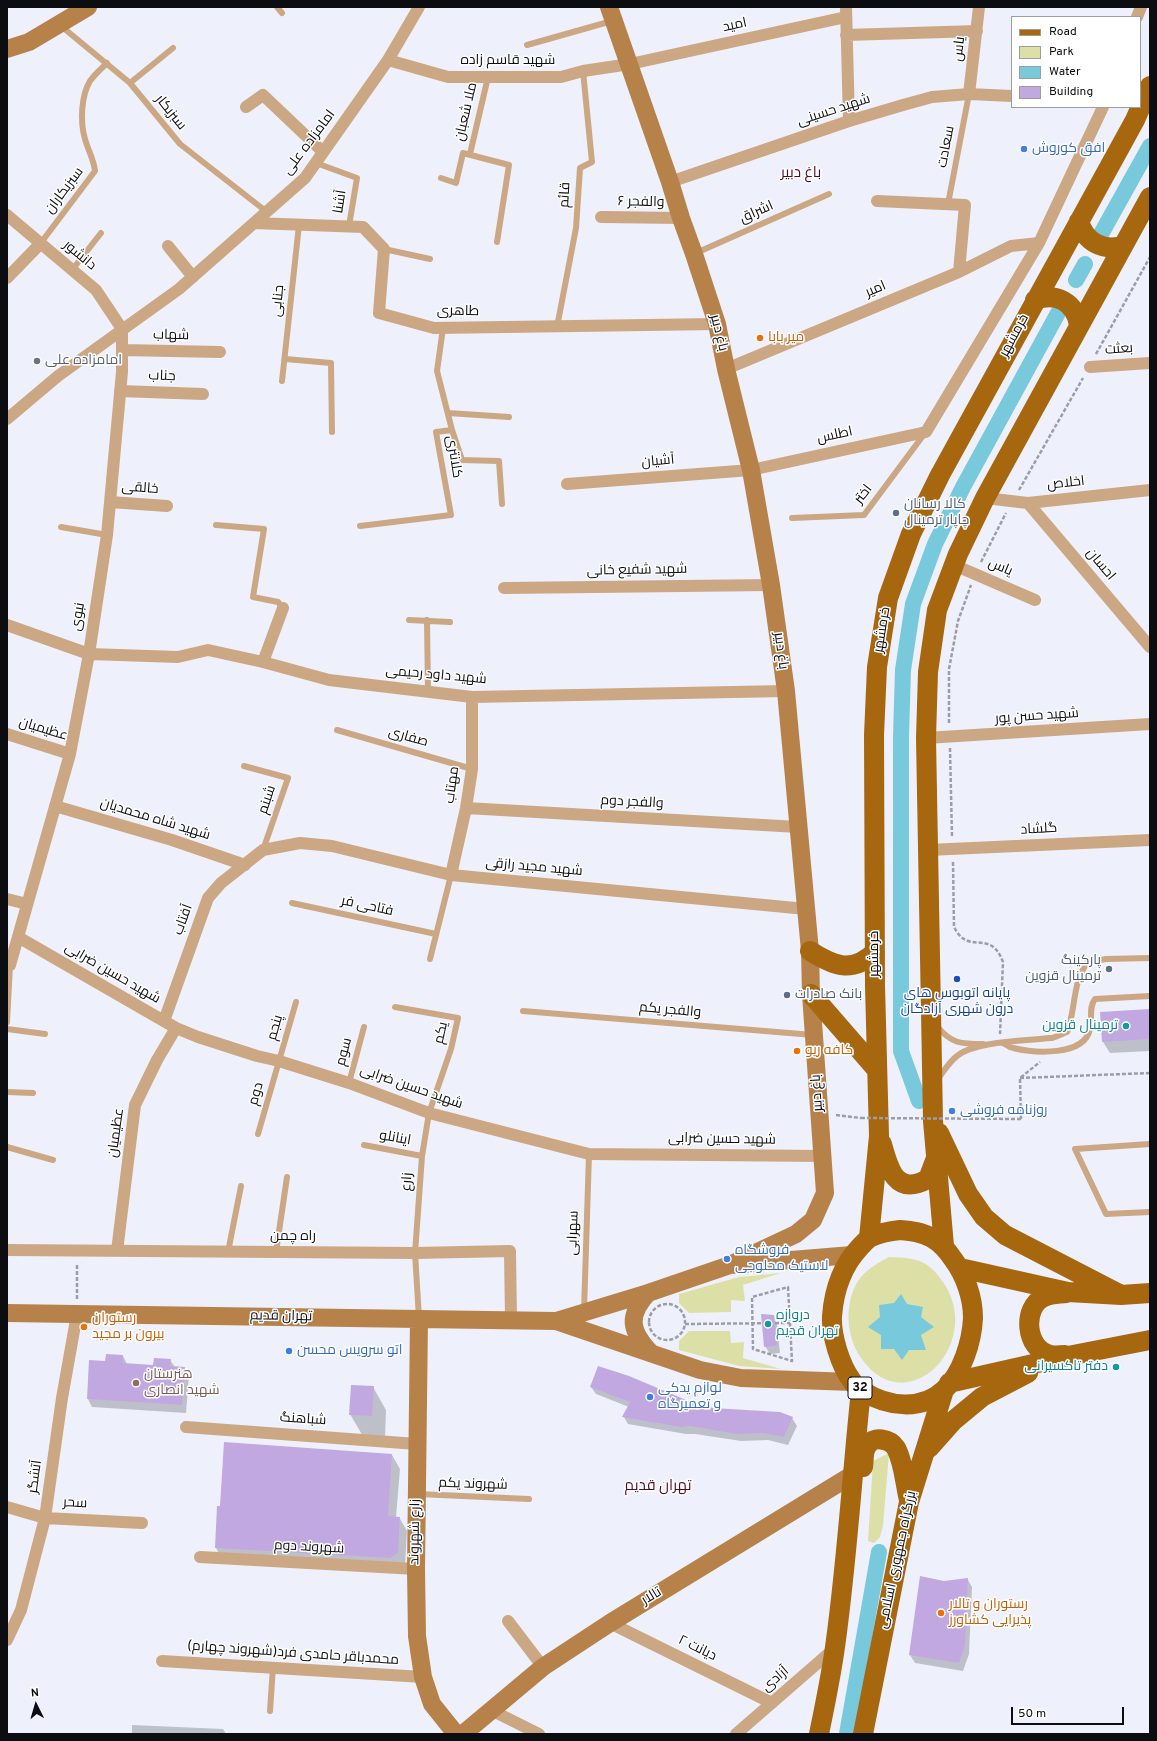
<!DOCTYPE html>
<meta charset="utf-8">
<style>
body{margin:0}
#map{position:relative;width:1157px;height:1741px;overflow:hidden;background:#eef1fc;font-family:Overpass,sans-serif}
canvas{display:block}
.frame{position:absolute;inset:0;border:8px solid #0c0d10;pointer-events:none}
.legend{position:absolute;left:1011px;top:16px;width:130px;height:92px;box-sizing:border-box;background:#fff;border:1px solid #9e9e9f;margin:0;padding:5px 7px;list-style:none;font-size:12px;color:#0c0d10}
.legend li{display:flex;align-items:center;gap:8px;height:20px}
.legend b{width:20px;border:1px solid #9e9e9f}
.north{position:absolute;left:16px;top:1685px;width:40px;height:40px;-webkit-text-stroke:3px #fff;paint-order:stroke;rotate:355deg;font-size:11px;font-weight:700;line-height:16px;text-align:center;color:#0c0d10}
.north::after{content:'';display:block;margin:auto;width:14px;height:18px;background:#0c0d10;clip-path:polygon(50% 0,100% 100%,50% 72%,0 100%)}
.scale{position:absolute;left:1011px;top:1707px;width:113px;height:18px;box-sizing:border-box;border:2px solid #0c0d10;border-top:0;padding-left:5px;font-size:12px;line-height:14px;white-space:nowrap;color:#0c0d10;-webkit-text-stroke:3px #fff;paint-order:stroke}
</style>
<div id="map">
<canvas width="1157" height="1741"></canvas>
<div class="frame"></div>
<ul class="legend">
<li><b style="height:5px;background:#a6670e"></b>Road</li>
<li><b style="height:11px;background:#dde0a6"></b>Park</li>
<li><b style="height:11px;background:#78c9db"></b>Water</li>
<li><b style="height:11px;background:#c1a8e0"></b>Building</li>
</ul>
<div class="north">N</div>
<div class="scale">50 m</div>
</div>
<script>
const context = document.querySelector('canvas').getContext('2d');
context.lineJoin = 'round';
function paint(path, color) {
  context.fillStyle = color;
  context.fill(path, 'evenodd');
}
function stroke(path, color, width, dash) {
  context.strokeStyle = color;
  context.lineWidth = width;
  context.lineCap = dash ? 'butt' : 'round';
  context.setLineDash(dash || []);
  context.stroke(path);
}
function write(font, color, halo, rows, align = 'center') {
  context.font = font + ' Overpass,Cairo,sans-serif';
  context.lineWidth = 3;
  context.setLineDash([]);
  context.textBaseline = 'middle';
  context.strokeStyle = halo;
  context.fillStyle = color;
  for (const [text, x, y, turn = 0] of rows) {
    context.save();
    context.translate(x, y);
    context.rotate((+turn || 0) * Math.PI / 180);
    context.textAlign = isNaN(turn) ? turn : align;
    if (halo) context.strokeText(text, 0, 0);
    context.fillText(text, 0, 0);
    context.restore();
  }
}
paint(new Path2D(`
 M889,1257c29,1 40,3 56,28 38,61 -39,138 -84,73 -15,-21 -17,-55 -3,-77 8,-12 20,-18 31,-24z
 M781,1273l-38,12 2,16 -14,-1v12l-42,1 -10,-10v-9l60,-17z
 M689,1331h41l1,12 13,-1 -1,16 38,11 -42,-3 -60,-16v-9z
 M889,1453l-6,73 -3,11 -6,6 -6,-2 5,-80z`), '#dde0a6');
paint(new Path2D(`
 M901,1294l6,10 16,3 -2,10 13,10 -13,8 5,15h-17l-7,10 -8,-11h-13v-14l-13,-8 12,-10 -1,-12 15,-2z`), '#78c9db');
paint(new Path2D(`
 M1150,1010v41l-40,2 -7,-11z
 M773,1316l4,8 3,29 -10,1 -5,-8z
 M123,1356l4,8 27,2 16,-6 5,7 9,1 5,7 -3,38 -94,-6 -4,-8 18,-37z
 M373,1387l13,23 -1,29 -21,-1 -14,-24z
 M591,1387l107,19 94,12 5,8 -9,19 -20,-5 -27,1 -46,-7h-9l-58,-10 -4,-7 5,-10 -33,-13z
 M392,1455l8,14 -4,48h3l8,14 -2,35 -182,-5 -7,-13z
 M968,1580l4,7 -3,67 -6,17 -48,-8 -5,-8 34,-73z
 M132,1725l91,4 3,5h-94z`), '#0003');
stroke(new Path2D(`
 M1101,234l49,-88
 M1076,280l9,-16
 M919,1101l-18,-50v-315l2,-66 10,-66 22,-60 28,-57 95,-174
 M847,1734l32,-182`), '#78c9db', 16);
paint(new Path2D(`
 M1150,1009v30l-48,3 -2,-30z
 M761,1314l13,1 3,31 -13,1z
 M106,1354l17,1v8l30,2 1,-7 17,1 -1,7 15,1 -3,38 -95,-6 2,-39 16,1z
 M598,1366l31,10 69,29 15,3 67,4 13,5 -9,20 -21,-4 -27,1 -46,-8 -9,1 -59,-10 8,-15 -40,-15z
 M351,1385l23,1 -2,30 -23,-1z
 M224,1442l168,12 -4,62 12,1 -2,36 -8,5 -175,-10 2,-42h3z
 M920,1576l24,5 24,-3 -3,67 -6,18 -50,-8z`), '#c1a8e0');
stroke(new Path2D(`
 M1096,354l54,-97
 M1019,490l64,-112
 M981,562l25,-49
 M949,723v-54l9,-48 13,-36
 M950,748l2,89
 M953,862l1,65c15,30 36,0 49,35l-3,72
 M1020,1078l130,-5
 M836,1115l25,3
 M1021,1119l-1,-41 20,-16
 M788,1287l4,74 -39,-12 -1,-52z
 M77,1299v-35
 M649 1322a18 18 0 1 1 36 0a18 18 0 1 1-36 0Z
 M685,1324l105,-1`), '#9c9ea6', 2.5, [4, 2]);
stroke(new Path2D(`
 M277,7l5,6
 M61,26l69,57 50,61 87,68
 M527,45l85,-24
 M130,83l43,-35
 M470,154l18,-77
 M316,163l41,15 -8,48
 M441,178l15,5 7,-30 46,12 -12,77
 M948,204l21,-110
 M40,244l55,-73c-1,-11 -7,-21 -10,-32 -5,-17 -4,-43 5,-58 5,-7 12,-13 17,-18
 M384,249l46,10
 M696,253l133,-59
 M72,270l29,-37
 M557,327l19,-99 4,-60 12,-6 -9,-91
 M285,359l46,4 1,69
 M282,381l17,-156
 M448,413l61,4
 M452,430l10,30 37,1 3,43
 M792,518l72,-3 61,-82
 M216,525l48,4 -11,68 25,5 5,6
 M360,526l91,-11 -15,-83 16,-2 -15,-59 6,-43
 M61,527l46,8
 M409,620l41,2
 M427,620l1,71
 M337,730l135,39
 M244,766l44,12 -25,72
 M292,903l144,31
 M430,959l21,-84
 M395,1007l63,11 -7,31 -22,64 -7,43 -7,97 4,65
 M523,1011l290,24
 M7,1022l3,-57
 M937,1026c14,18 25,18 46,18
 M7,1029l38,5
 M1003,1043c4,1 6,5 10,5 21,5 71,9 77,-19 3,-10 -2,-21 5,-30l55,-3
 M938,1079c6,-8 11,-17 19,-23 18,-15 69,-15 93,-18 5,0 11,-4 17,-6 9,-22 5,-51 21,-70l18,-3 44,-1
 M349,1083l15,-56
 M7,1092l26,1
 M258,1134l38,-132
 M1150,1144l-75,5 31,65 44,-2
 M364,1145l58,11
 M7,1147l46,13
 M228,1252l13,-66
 M276,1252l11,-75
 M584,1311l5,-157
 M418,1494l111,5
 M270,1711l3,-44`), '#cba783', 6);
stroke(new Path2D(`
 M846,7l3,114
 M1137,17l4,-10
 M846,35l131,-4
 M388,60l60,17h113l22,-6 47,-7 216,-47
 M969,94l10,-87
 M246,107l17,-12 60,57
 M670,182l179,-61 54,-16 29,-8 37,-3 43,2
 M877,201l88,4 -6,67
 M7,215l89,75 26,39v43l-15,163 -18,119 -19,100 -60,211h-3
 M601,217l80,1
 M254,223l109,4 21,22 -5,64 55,15 283,-4
 M168,246l25,31
 M7,278l33,-34
 M122,350l98,2
 M1090,367l60,-4
 M726,369l233,-97 52,-26 28,-3
 M120,391l83,3
 M7,419l51,-43 121,-87 126,-111 83,-118 31,-53
 M567,484l184,-14 175,-38 113,-189 64,-136
 M985,498l43,5 122,-13
 M110,502l57,4
 M1028,503l122,144
 M954,565l81,35
 M504,588l267,-3
 M7,625l82,29 89,3 30,-7 55,12 66,18 143,17 314,-6
 M263,662l20,-54
 M7,734l63,20
 M926,738l224,-14
 M55,806l117,34 73,25
 M466,808l332,19
 M928,850l222,-10
 M451,875l15,-67 6,-39v-72
 M7,899l20,5
 M18,937l158,91 22,9 59,19 22,5 70,22 80,30 160,41 234,2
 M164,1021l44,-123 13,-15 42,-33 37,-7 32,3 119,29 355,34
 M7,1250l408,3 95,-2 1,69
 M117,1251l18,-146 22,-45 19,-32
 M186,1427l231,17
 M7,1507l38,11 97,5
 M200,1557l216,12
 M508,1621l35,46
 M610,1623l162,80
 M7,1640l14,-30 24,-92 17,-120 15,-84
 M162,1661l261,16
 M491,1710l48,24
 M736,1734l99,-86`), '#cba783', 12);
stroke(new Path2D(`
 M609,7l61,175 11,36 13,36 23,70 9,45 25,101 20,115 15,106 24,260 1,43 14,199 -12,27 -17,14 -66,31
 M7,49l22,-7 59,-35
 M648,1293c-21,23 -18,38 3,60
 M7,1313l549,8 92,-28 82,-28 122,-10
 M419,1319l-3,250 1,67 6,41 9,27 24,30
 M556,1321l144,49 41,8 111,4
 M463,1734l80,-67 67,-44 242,-148`), '#b6824a', 18);
stroke(new Path2D(`
 M1079,221c6,21 23,30 44,25
 M1035,300c21,-8 40,2 44,25
 M810,951c24,15 42,23 65,1
 M811,994l66,76
 M939,1133l29,61 16,23 21,18 116,60
 M882,1144c7,26 14,52 46,35l8,-21
 M900,1230c11,1 22,2 32,8 9,5 15,12 21,21 12,16 20,38 20,59 -1,23 -11,56 -29,72 -22,21 -57,17 -81,1 -4,-3 -9,-6 -11,-10 -12,-16 -21,-46 -20,-65 2,-26 10,-50 28,-69 3,-3 7,-8 11,-10 9,-4 19,-6 29,-7z
 M869,1238l10,-102 -4,-150 -1,-251 3,-68 11,-69 23,-64 29,-59 195,-355 15,-34
 M944,1246l-11,-125 -7,-383 2,-66 9,-62 21,-56 27,-56 165,-301
 M960,1268l108,24 53,3 29,-2
 M1065,1355c-5,0 -11,1 -15,0 -25,-6 -28,-48 -6,-58 6,-3 15,-3 22,-4
 M949,1383l124,-28 77,-15
 M929,1448l24,-27 29,-24 46,-24
 M863,1467c1,-6 0,-16 4,-21 6,-11 23,-7 29,2 8,15 9,36 13,52
 M819,1734c6,-29 12,-58 16,-87 12,-85 17,-172 26,-257
 M863,1734l46,-232 35,-112`), '#a6670e', 20);
stroke(new Path2D(`
 M861,1118l160,1`), '#9c9ea6', 2.5, [4, 2]);
for (const [x, y, r, color] of [
 [1024,149,4,"#3f7fe0"],
 [760,338,4,"#e8710a"],
 [37,361,4,"#6b7280"],
 [896,513,4,"#5c6f8a"],
 [1109,969,4,"#5c6f8a"],
 [957,979,4,"#1a4fb4"],
 [787,995,4,"#5c6f8a"],
 [1126,1026,4,"#0f9aa8"],
 [797,1051,4,"#e8710a"],
 [952,1111,4,"#3f7fe0"],
 [727,1259,4,"#3f7fe0"],
 [768,1324,4,"#0f9aa8"],
 [84,1327,4,"#e8710a"],
 [289,1351,4,"#3f7fe0"],
 [1116,1367,4,"#0f9aa8"],
 [136,1383,4,"#8d6e63"],
 [650,1397,4,"#3f7fe0"],
 [941,1613,4,"#e8710a"]
]) {
  const dot = new Path2D();
  dot.arc(x, y, r, 0, 2 * Math.PI);
  context.fillStyle = color;
  context.fill(dot);
  stroke(dot, '#fff', 1.5);
}
for (const [x, y, w] of [
 [860,1388,24]
]) {
  const box = new Path2D();
  box.roundRect(x - w / 2, y - 11, w, 22, 3);
  context.fillStyle = '#fff';
  context.fill(box);
  stroke(box, '#0c0d10', 1);
}
write('bold 13px', '#0c0d10', null, [
 ["32",860,1388]
]);
write('14px', '#0c0d10', '#fff', [
 ["امید",735,26,-12],
 ["یاس",960,49,-83],
 ["شهید قاسم زاده",508,61],
 ["شهید حسینی",834,111,-18],
 ["ملا شعبان",467,112,-77],
 ["سبزیکار",170,113,51],
 ["امامزاده علی",310,143,-53],
 ["سعادت",947,147,-79],
 ["سبزیکاران",65,191,-53],
 ["قائم",566,195,-87],
 ["آشنا",341,202,-81],
 ["والفجر ۶",641,203,1],
 ["اشراق",757,213,-24],
 ["دانشور",79,256,40],
 ["امیر",876,290,-23],
 ["جنابی",279,301,-84],
 ["طاهری",458,312,1],
 ["باغ دبیر",718,333,76],
 ["شهاب",171,336,1],
 ["خرمشهر",1015,336,-62],
 ["بعثت",1119,350,-4],
 ["جناب",162,377,2],
 ["اطلس",835,436,-12],
 ["کلانتری",453,457,81],
 ["آشیان",658,462,-5],
 ["اخلاص",1066,484,-6],
 ["خالقی",140,489,4],
 ["اختر",864,495,-52],
 ["احسان",1100,565,50],
 ["یاس",1000,568,23],
 ["شهید شفیع خانی",637,571,-1],
 ["نبوی",79,617,-81],
 ["خرمشهر",883,630,-81],
 ["باغ دبیر",780,651,82],
 ["شهید داود رحیمی",436,676,5],
 ["شهید حسن پور",1037,717,-4],
 ["عظیمیان",43,730,17],
 ["صفاری",408,738,16],
 ["مهتاب",453,785,-82],
 ["شبنم",268,800,-71],
 ["والفجر دوم",632,803,3],
 ["شهید شاه محمدیان",155,820,17],
 ["گلشاد",1039,830,-3],
 ["شهید مجید رازقی",534,868,5],
 ["فتاحی فر",367,907,12],
 ["آفتاب",184,920,-70],
 ["خرمشهر",875,954,-90],
 ["شهید حسین ضرابی",112,974,30],
 ["والفجر یکم",670,1011,5],
 ["پنجم",276,1028,-74],
 ["یکم",442,1033,-77],
 ["سوم",345,1052,-75],
 ["شهید حسین ضرابی",411,1088,19],
 ["باغ دبیر",818,1093,-94],
 ["دوم",257,1094,-74],
 ["عظیمیان",117,1133,-82],
 ["اینانلو",395,1139,10],
 ["شهید حسین ضرابی",722,1140,1],
 ["زارع",408,1182,-86],
 ["سهرابی",574,1233,-88],
 ["راه چمن",293,1237],
 ["تهران قدیم",281,1317,1],
 ["شباهنگ",303,1420,4],
 ["آتشگر",36,1477,-82],
 ["شهروند یکم",473,1485,2],
 ["سحر",75,1504,3],
 ["زارع شهروند",416,1532,-89],
 ["شهروند دوم",309,1548,3],
 ["بزرگراه جمهوری اسلامی",898,1560,-78],
 ["تالار",652,1597,-31],
 ["دیانت ۲",697,1649,26],
 ["محمدباقر حامدی فرد(شهروند چهارم)",293,1654,4],
 ["آزادی",776,1680,-41]
]);
write('14px', '#366cbe', '#fff', [
 ["افق کوروش",1032,149],
 ["روزنامه فروشی",960,1111],
 ["فروشگاه",735,1251],
 ["لاستیک محلوجی",735,1267],
 ["اتو سرویس محسن",297,1351],
 ["لوازم یدکی",658,1389],
 ["و تعمیرگاه",658,1405]
], 'left');
write('14px', '#c56008', '#fff', [
 ["میر بابا",768,338],
 ["کافه ریو",805,1051],
 ["رستوران",92,1319],
 ["بیرون بر مجید",92,1335],
 ["رستوران و تالار",949,1605],
 ["پذیرایی کشاورز",949,1621]
], 'left');
write('14px', '#5b616d', '#fff', [
 ["امامزاده علی",45,361]
], 'left');
write('14px', '#4e5e75', '#fff', [
 ["کالا رسانان",904,505],
 ["چاپار ترمینال",904,521],
 ["پارکینگ",1101,961,"right"],
 ["ترمینال قزوین",1101,977,"right"],
 ["بانک صادرات",795,995]
], 'left');
write('14px', '#164399', '#fff', [
 ["پایانه اتوبوس های",957,994],
 ["درون شهری آزادگان",957,1010]
]);
write('14px', '#0d838f', '#fff', [
 ["ترمینال قزوین",1118,1026],
 ["دروازه",776,1316,"left"],
 ["تهران قدیم",776,1332,"left"],
 ["دفتر تاکسیرانی",1108,1367]
], 'right');
write('14px', '#785e54', '#fff', [
 ["هنرستان",144,1375],
 ["شهید انصاری",144,1391]
], 'left');
write('15px', '#500b1c', '#fff', [
 ["باغ دبیر",801,174],
 ["تهران قدیم",658,1487]
]);
</script>
